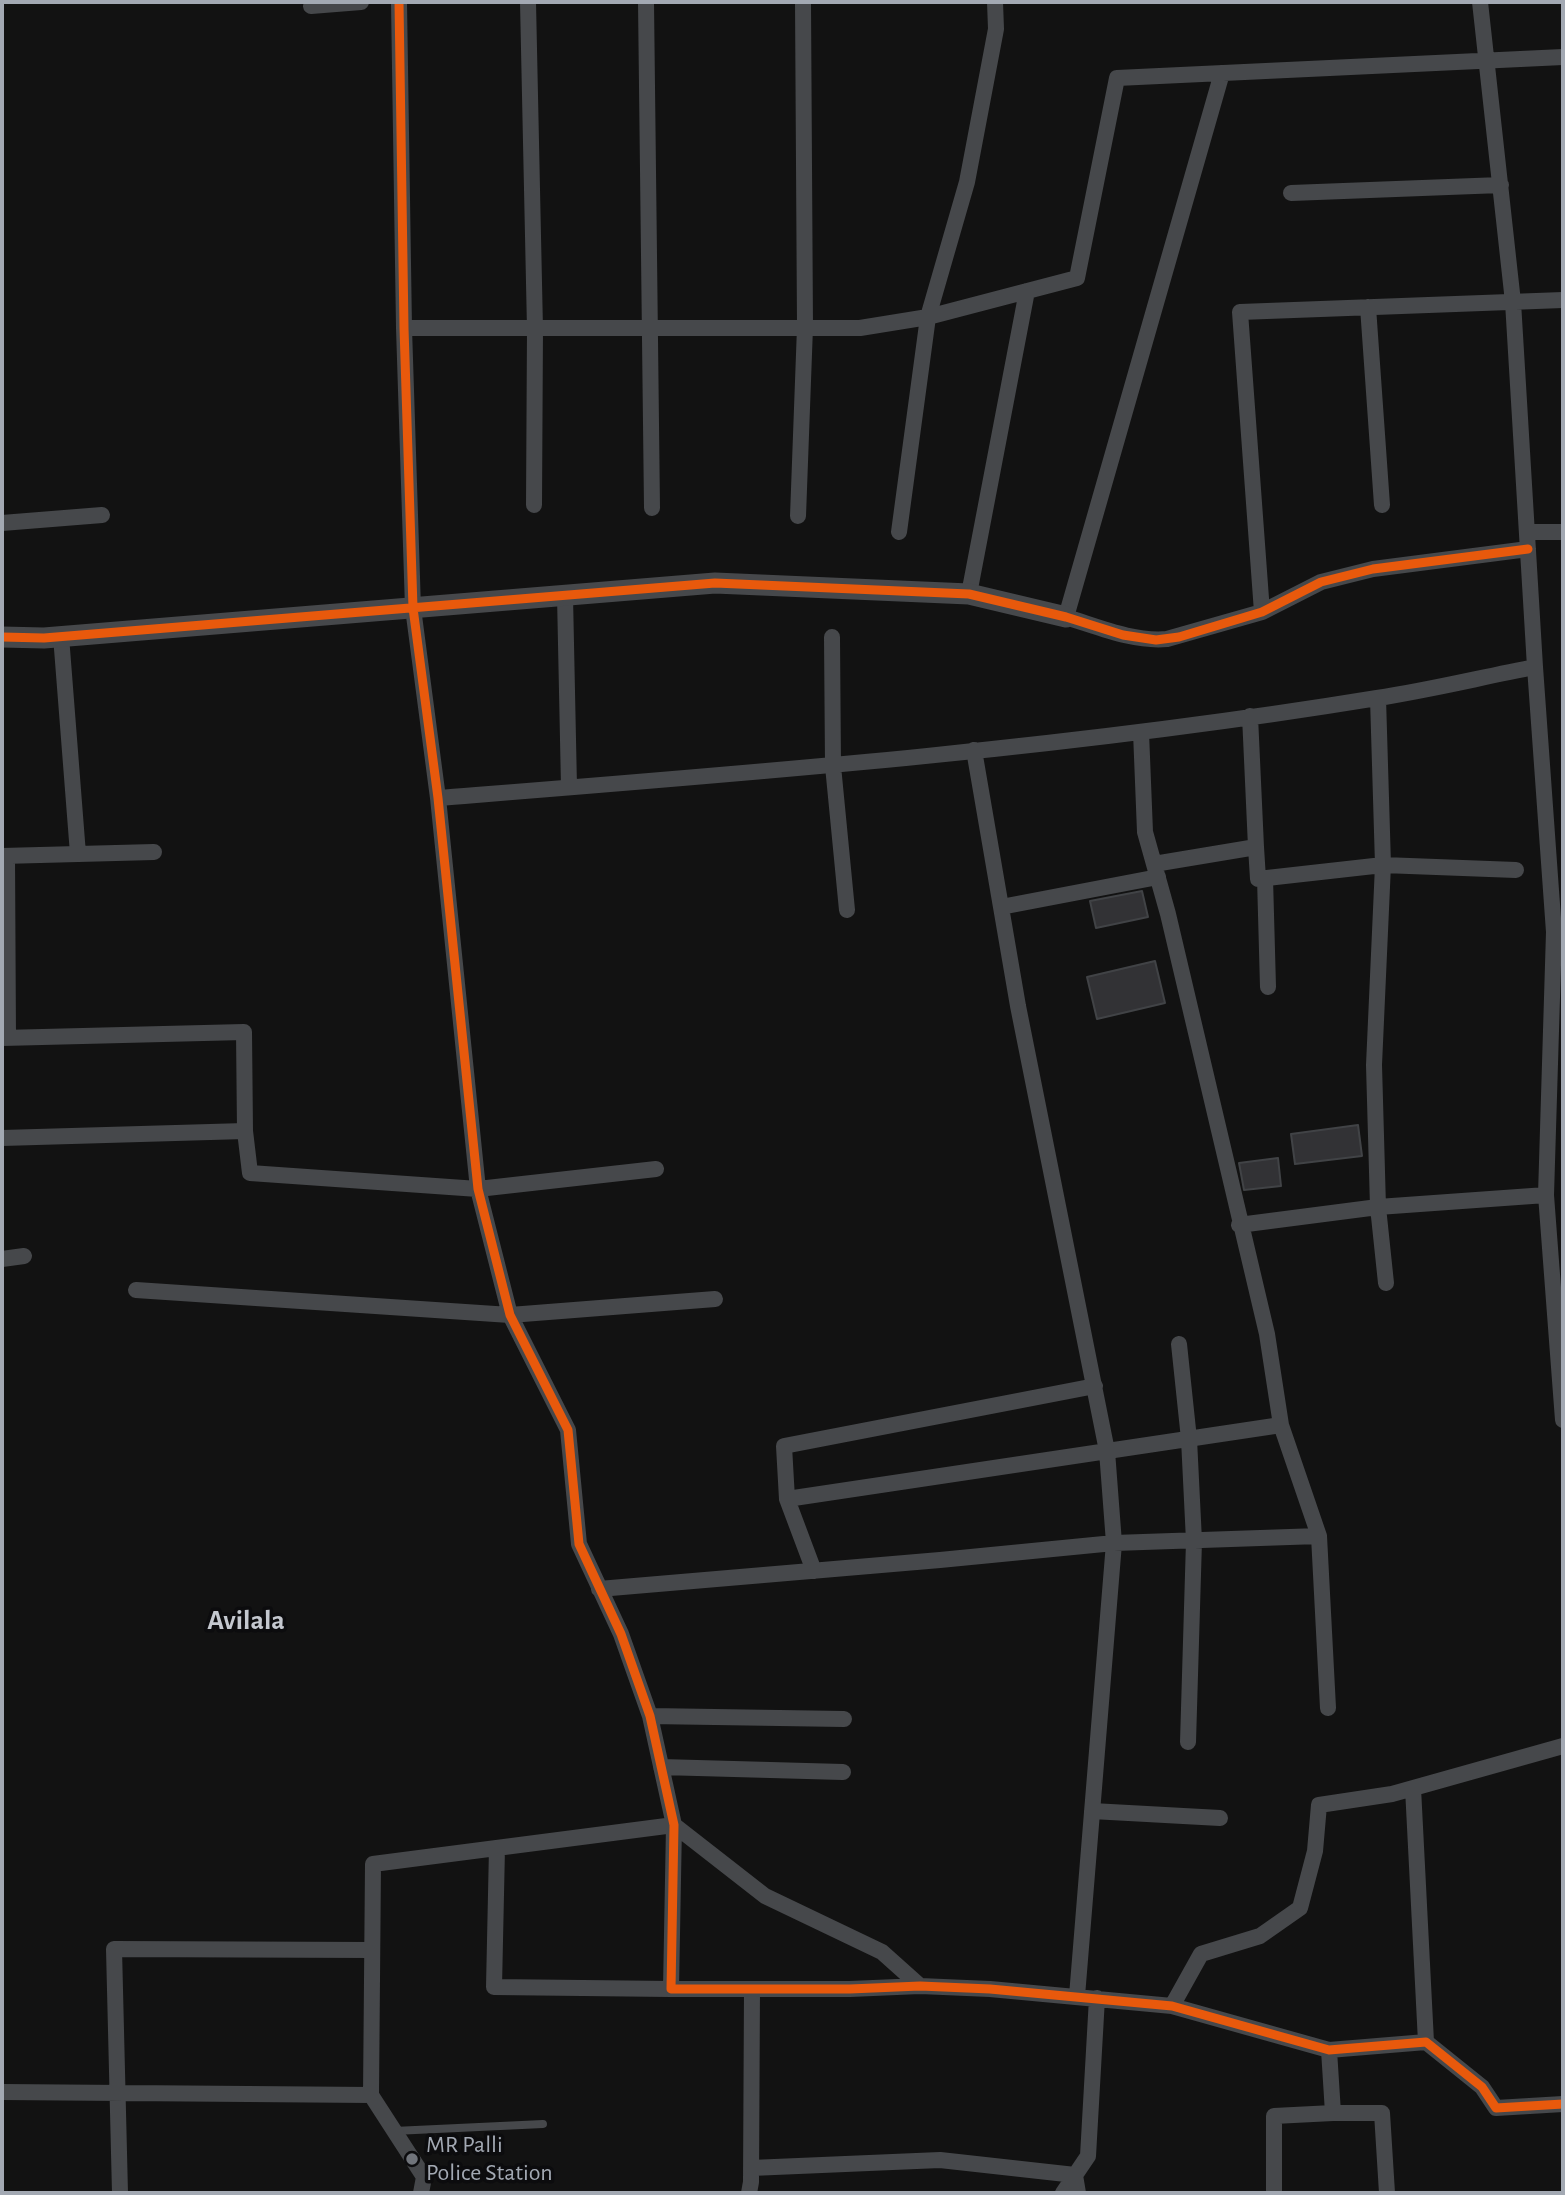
<!DOCTYPE html>
<style>
body{margin:0}
#map{position:relative;width:1565px;height:2195px;overflow:hidden;background:#121212;font-family:"Alegreya Sans",sans-serif}
canvas{display:block}
.frame{position:absolute;inset:0;border:4px solid #a3a9b3;pointer-events:none}
</style>
<div id="map">
<canvas width="1565" height="2195"></canvas>
<div class="frame"></div>
</div>
<script>
const context = document.querySelector('canvas').getContext('2d');
context.lineJoin = 'round';
function paint(path, color) {
  context.fillStyle = color;
  context.fill(path, 'evenodd');
}
function stroke(path, color, width, dash) {
  context.strokeStyle = color;
  context.lineWidth = width;
  context.lineCap = dash ? 'butt' : 'round';
  context.setLineDash(dash || []);
  context.stroke(path);
}
function write(font, color, halo, rows, align = 'center') {
  context.font = font + ' "Alegreya Sans",sans-serif';
  context.lineWidth = 7;
  context.setLineDash([]);
  context.textBaseline = 'middle';
  context.strokeStyle = halo;
  context.fillStyle = color;
  for (const [text, x, y, turn = 0] of rows) {
    context.save();
    context.translate(x, y);
    context.rotate((+turn || 0) * Math.PI / 180);
    context.textAlign = isNaN(turn) ? turn : align;
    if (halo) context.strokeText(text, 0, 0);
    context.fillText(text, 0, 0);
    context.restore();
  }
}
const building = new Path2D(`
 M1142,891l6,26 -52,11 -6,-27z
 M1155,961l10,42 -68,16 -10,-42z
 M1358,1125l4,31 -67,8 -4,-30z
 M1278,1158l3,28 -37,4 -5,-27z`);
paint(building, '#323235');
stroke(building, '#414346', 2);
stroke(new Path2D(`
 M394,2131l149,-7`), '#46484b', 8);
stroke(new Path2D(`
 M399,2l5,326 9,280 25,190 40,391 32,126 58,115 11,114 42,90 29,82 24,109 -3,164h179l70,-3 70,3 182,17 157,44 97,-8 56,45 14,21 67,-4
 M528,2l7,327 -1,176
 M646,2l6,506
 M1480,2l33,300 22,365 19,265 -8,263 17,225
 M311,6l50,-4
 M1222,73l-156,544c33,10 67,25 101,22l95,-27 59,-30 52,-13 155,-20
 M1291,193l210,-8
 M1368,307l14,198
 M404,328h456l68,-11 149,-39 40,-200 446,-21
 M798,516l7,-189 -2,-325
 M2,523l100,-8
 M899,532l29,-215 39,-135 29,-153 -1,-27
 M1527,532h36
 M969,594l58,-303
 M565,596l4,191
 M1262,612l-22,-300 323,-12
 M61,636l17,218
 M832,637l1,129 14,144
 M1378,698l5,167 -9,200 4,142 8,76
 M1250,716l6,131
 M1141,732l4,100 23,82 99,420 14,91 38,111 9,172
 M974,750l44,256 89,445 7,92 -37,453
 M438,798c313,-25 628,-49 939,-100 53,-8 105,-21 158,-31
 M2,856l152,-4
 M7,856l1,182
 M1154,864l102,-17 2,32 125,-14 133,5
 M1265,878l3,109
 M1001,907l157,-30
 M2,1038l242,-6 1,99 5,42 228,16 178,-20
 M2,1138l243,-7
 M1239,1225l139,-18 168,-12
 M2,1259l22,-3
 M136,1290l374,25 205,-16
 M1179,1344l10,95 5,102 -6,201
 M787,1499l-3,-53 311,-60
 M814,1571l-27,-72 494,-74
 M599,1589l341,-29 174,-17 205,-7
 M650,1716l194,3
 M661,1767l182,5
 M1413,1788l13,254
 M1092,1811l128,7
 M497,1848l-3,139 177,2
 M1172,2006l29,-52 59,-18 40,-28 15,-57 4,-46 73,-11 171,-48
 M1329,2050l4,63h49l5,80
 M2,2092l369,3
 M751,2168l189,-8 135,15 3,18
 M120,2193l-6,-244 258,1
 M421,2193l3,-16 -53,-82 2,-231 301,-39 91,71 117,56 38,34
 M749,2193l2,-11 1,-193
 M1063,2193l25,-37 9,-158
 M1274,2193v-77l59,-3`), '#46484b', 16);
stroke(new Path2D(`
 M2,637l42,1 671,-55 254,11 97,23`), '#46484b', 21);
stroke(new Path2D(`
 M399,2l5,326 9,280 25,190 40,391 32,126 58,115 11,114 42,90 29,82 24,109 -3,164h179l70,-3 70,3 182,17 157,44 97,-8 56,45 14,21 67,-4
 M2,637l42,1 671,-55 254,11 97,23 57,18 33,5 23,-3 83,-25 59,-30 52,-13 155,-20`), '#e8590c', 9);
for (const [x, y, r, color] of [
 [412,2159,7,"#70747b"]
]) {
  const dot = new Path2D();
  dot.arc(x, y, r, 0, 2 * Math.PI);
  context.fillStyle = color;
  context.fill(dot);
  stroke(dot, '#0c0c0e', 2.5);
}
write('24px', '#a3a9b3', '#0c0c0e', [
 ["MR Palli",426,2145],
 ["Police Station",426,2173]
], 'left');
write('bold 28px', '#c4c8cf', '#0c0c0e', [
 ["Avilala",246,1621]
]);
</script>
